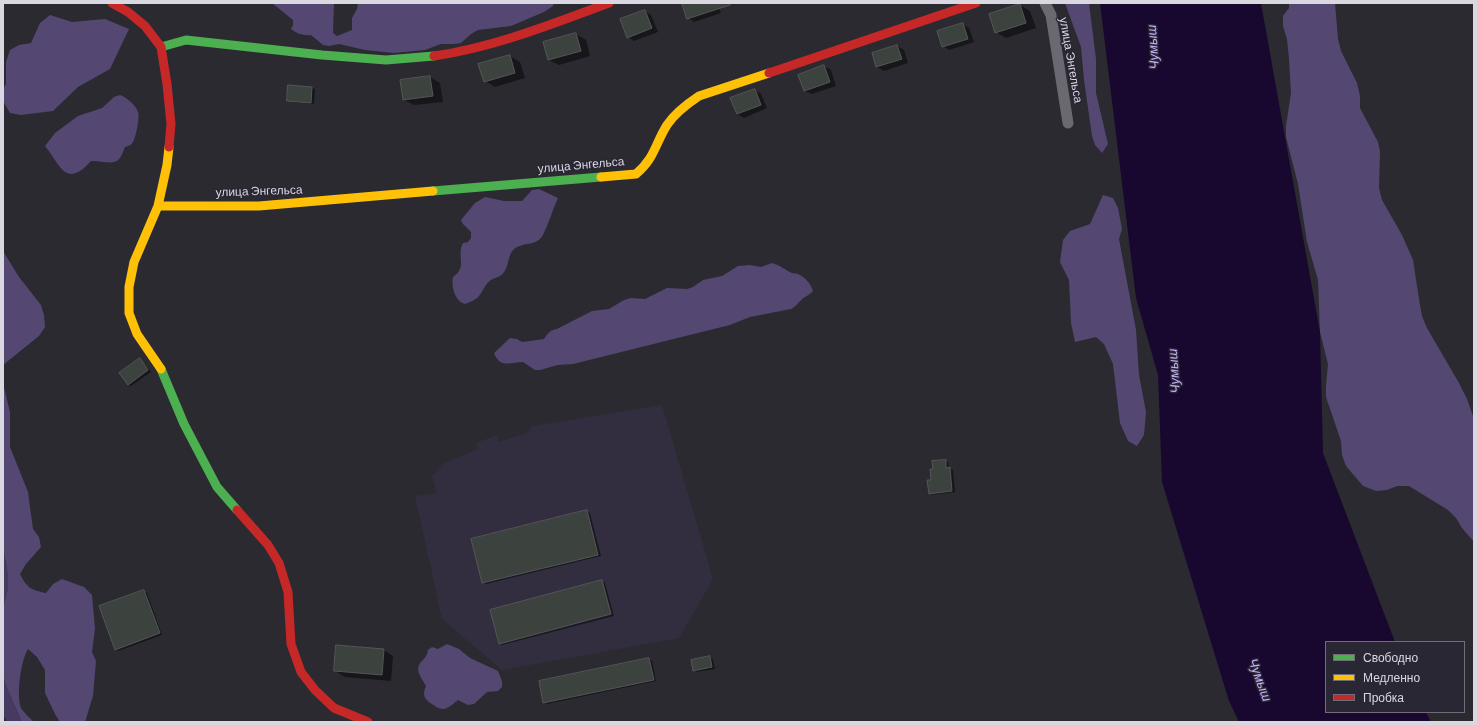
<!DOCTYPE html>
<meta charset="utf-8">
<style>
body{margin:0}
#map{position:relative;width:1477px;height:725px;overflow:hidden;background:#2b2a31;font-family:Barlow,sans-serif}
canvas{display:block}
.frame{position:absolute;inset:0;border:4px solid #d9d7df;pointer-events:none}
.legend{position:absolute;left:1325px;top:641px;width:140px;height:72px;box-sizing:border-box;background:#2a2734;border:1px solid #706d78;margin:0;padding:5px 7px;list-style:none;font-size:12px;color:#d9d7df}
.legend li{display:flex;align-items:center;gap:8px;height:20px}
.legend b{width:20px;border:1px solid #706d78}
</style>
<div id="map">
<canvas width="1477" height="725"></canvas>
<div class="frame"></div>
<ul class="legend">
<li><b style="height:5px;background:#4caf50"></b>Свободно</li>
<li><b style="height:5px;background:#ffc107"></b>Медленно</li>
<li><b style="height:5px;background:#c62828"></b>Пробка</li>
</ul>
</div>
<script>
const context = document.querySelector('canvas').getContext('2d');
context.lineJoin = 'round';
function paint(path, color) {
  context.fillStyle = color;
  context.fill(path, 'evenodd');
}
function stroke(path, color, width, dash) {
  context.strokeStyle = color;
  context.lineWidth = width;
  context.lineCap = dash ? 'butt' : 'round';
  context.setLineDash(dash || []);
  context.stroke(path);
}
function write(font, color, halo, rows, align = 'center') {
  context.font = font + ' Barlow,sans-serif';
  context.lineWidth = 3;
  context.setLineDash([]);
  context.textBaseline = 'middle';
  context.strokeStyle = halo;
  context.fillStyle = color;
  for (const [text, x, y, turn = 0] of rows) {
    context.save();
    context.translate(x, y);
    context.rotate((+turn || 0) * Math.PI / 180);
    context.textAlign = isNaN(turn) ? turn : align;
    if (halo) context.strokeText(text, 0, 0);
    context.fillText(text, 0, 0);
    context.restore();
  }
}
paint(new Path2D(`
 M662,405l51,174 -34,59 -177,32 -60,-51 -27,-123 22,-3 -5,-17 13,-13 33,-14 -2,-6 21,-8 1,7 29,-9 5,-7z`), '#332d40');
paint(new Path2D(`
 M3,547l5,28v13l-5,20z
 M3,675l3,11 16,36h-15l-4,-8z`), '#463a61');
paint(new Path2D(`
 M272,3h62l-1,30 4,3 15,-6v-12l5,-9 1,-6h196l-1,3 -9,6 -33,14 -33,4 -7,4 -10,9 -6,1h-14l-16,6 -31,3 -29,-3 -26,-6 -10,2 -6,-1 -12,-10c-7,1 -14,-1 -20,-6l2,-4v-5z
 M1065,3h24l7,56v34l12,51 -6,9 -7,-8 -3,-9 -8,-56 -3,-33z
 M1289,3h46l3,36 3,12 16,32 3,13v12l18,34 2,10 -1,36 3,12 20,35 11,25 6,39 3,17 5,12 32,55 8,16 7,20v123l-12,-14 -6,-10 -8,-8 -39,-24h-12l-10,4 -11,1 -13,-5 -17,-20 -4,-11 -1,-14 -15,-44v-11l2,-22 -8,-32 -2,-52 -11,-38 -9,-58 -12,-47v-11l5,-33 -2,-34 -2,-20 -4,-13v-10l6,-8z
 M50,15l22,7 33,-3 24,10 -19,40 -32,18 -25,24 -32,4 -11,-2 -7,-12v-12l3,-5v-22l4,-12 9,-5 12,-2 9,-20z
 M120,95c6,2 16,10 18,17 2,5 -2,25 -5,30 -2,3 -4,4 -8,5 -2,4 -3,9 -6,12 -6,7 -19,1 -28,2 -25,28 -30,5 -46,-15l10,-13 23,-17 24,-8 12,-11z
 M539,189l19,9c-4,8 -12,34 -17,40 -7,8 -20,4 -28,12 -5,5 -4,16 -9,22 -3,5 -8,5 -13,8 -11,8 -6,18 -26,24 -10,-3 -14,-17 -12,-27 15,-10 3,-21 10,-34l5,-1 3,-4v-6l-8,-8 -2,-4 14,-17 10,-6 19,4h18l10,-11z
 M1103,195l10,3 5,10 4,21 -3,10 17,91 3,45 7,37 -2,23 -7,11 -9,-5 -8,-18 -7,-59 -9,-20 -8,-7 -21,5 -4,-19 -2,-43 -9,-18 3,-22 7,-9 20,-7z
 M3,251l16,26 22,28 3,10 1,12 -6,9 -36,29z
 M772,263c8,2 13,7 20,10 4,1 3,0 6,1 7,3 13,10 15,17 -3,3 -5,4 -8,6 -5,3 -8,9 -14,12l-41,8 -20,8 -157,39 -15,1 -18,5h-5l-12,-8c-12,0 -23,7 -29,-9l16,-15 7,1 5,3 22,-3c4,-6 6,-9 13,-10l35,-18 17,-2 15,-9 7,-2 14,1 22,-11 20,1 6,-2 10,-7 19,-4 16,-10 12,-1 11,2z
 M3,383l7,29v35l18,45 5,37 6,8 2,10 -15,17 -6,10c7,14 11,16 26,19l7,-9 9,-5 22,8 8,8 3,34 -3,23 4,9 -3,35 -8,26h-25l-5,-8 -10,-21v-23l-8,-13 -9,-8c-7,11 -12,46 -7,59 3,5 9,10 13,14h-12l-16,-36 -3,-11v-67l5,-20v-13l-5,-28z
 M447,644l12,5 11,9 28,13 4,10v6l-4,4 -11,1 -13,12 -6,1 -10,-5c-4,3 -9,8 -14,9 -3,0 -7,-1 -9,-3 -9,-5 -14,-10 -9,-20 -4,-8 -12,-16 -5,-24 4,-4 6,-6 7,-12l4,-3 6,2z`), '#544772');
paint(new Path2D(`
 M1100,3h161l59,329 3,121 72,189h-69v70h100l5,10h-192l-10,-21 -67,-219 -4,-107 -22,-77z`), '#18082f');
paint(new Path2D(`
 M686,3h31l4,10 -27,9 -6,-4z
 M1020,5l10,6 6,17 -30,10 -10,-6z
 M645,11l6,4 7,17 -24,9 -6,-4z
 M962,24l7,4 5,14 -25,8 -6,-4z
 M576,34l10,6 4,16 -31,9 -10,-5z
 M897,46l7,4 4,13 -24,8 -7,-4 -4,-14z
 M510,56l10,6 5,16 -30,9 -10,-6z
 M824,66l7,4 5,16 -24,8 -7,-3 -5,-16z
 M430,77l10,6 3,19 -29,3 -10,-5z
 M289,86l23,2 3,1 -1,15 -23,-2 -3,-1z
 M755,90l6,4 6,14 -23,10 -7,-4z
 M140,359l2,2 9,11 -20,14 -3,-1z
 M945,461l3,1 1,6 4,2 2,22 -23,3 -3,-2 5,-23z
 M587,511l3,2 11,43 -115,28 -3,-2z
 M602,581l3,2 9,33 -112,29 -3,-2z
 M144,591l3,2 15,42 -44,16 -3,-2z
 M384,650l9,6 -2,25 -46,-4 -10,-6z
 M710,657l3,2 2,10 -19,3 -2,-2z
 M649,659l3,2 4,20 -109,23 -3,-2z`), '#0007');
const building = new Path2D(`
 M682,3h48v2l-43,14z
 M1020,4l6,19 -31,10 -6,-19z
 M645,10l7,18 -25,10 -7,-19z
 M963,23l5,16 -26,8 -5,-16z
 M576,33l5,18 -33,9 -5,-18z
 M897,45l5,14 -26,8 -4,-14z
 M510,55l5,18 -31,9 -6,-18z
 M824,65l6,17 -26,9 -6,-16z
 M430,76l3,20 -30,4 -3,-20z
 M288,85l24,2 -1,16 -24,-2z
 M755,89l6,16 -24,9 -7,-16z
 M140,358l8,12 -20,15 -9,-12z
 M946,460v8l4,-1 2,24 -23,3 -2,-14h4l-1,-11h3l-1,-8z
 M587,510l11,45 -116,28 -11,-44z
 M602,580l9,34 -112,30 -9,-34z
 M144,590l16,43 -45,17 -16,-44z
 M336,645l48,4 -2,26 -48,-4z
 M710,656l2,11 -19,4 -2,-11z
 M649,658l5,22 -111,23 -4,-22z`);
paint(building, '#3c433f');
stroke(building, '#545656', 1);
stroke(new Path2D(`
 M1045,3l6,12 17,108`), '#6a6870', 11);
stroke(new Path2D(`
 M161,47l25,-7 136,15 64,5 48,-4
 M433,191l168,-14
 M161,369l23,55 33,63 20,23`), '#4caf50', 9);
stroke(new Path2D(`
 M601,177l35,-3c19,-16 19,-30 31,-49 8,-12 20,-21 32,-29l70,-23
 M158,206h101l174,-15
 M161,369l-24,-35 -8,-21v-26l5,-25 24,-56 9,-41 2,-18`), '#ffc107', 9);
stroke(new Path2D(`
 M112,3l16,9 17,14 16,21 6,37 4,40 -2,23
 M434,56c61,-9 118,-32 175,-53
 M769,73l207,-70
 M237,510l31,35 11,18 9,29 3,52 10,28 14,18 19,18 34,14`), '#c62828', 9);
write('12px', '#d9d7df', '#2a2734', [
 ["улица Энгельса",1071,60,80],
 ["улица Энгельса",581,165,-5],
 ["улица Энгельса",259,191,-2]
]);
write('italic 13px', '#c7b2fe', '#2a2734', [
 ["Чумыш",1153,47,-94],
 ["Чумыш",1174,371,-94],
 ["Чумыш",1260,680,70]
]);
</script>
